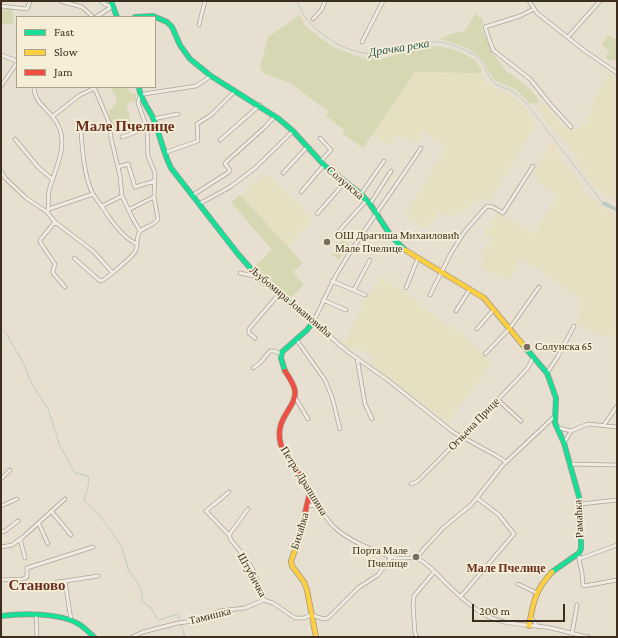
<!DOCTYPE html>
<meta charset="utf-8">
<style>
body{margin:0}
#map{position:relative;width:618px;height:638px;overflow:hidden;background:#e7e0d1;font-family:"Crimson Pro",serif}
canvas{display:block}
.frame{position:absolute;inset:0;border:2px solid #3d2e20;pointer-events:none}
.legend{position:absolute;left:16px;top:16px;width:140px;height:72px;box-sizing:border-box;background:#f7eed8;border:1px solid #ada18e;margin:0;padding:5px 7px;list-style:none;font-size:12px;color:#3d2e20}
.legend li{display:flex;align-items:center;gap:8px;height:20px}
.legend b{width:20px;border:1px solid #ada18e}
.scale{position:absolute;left:472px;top:604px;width:93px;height:18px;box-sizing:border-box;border:2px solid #3d2e20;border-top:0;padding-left:5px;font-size:12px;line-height:14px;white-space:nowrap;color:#3d2e20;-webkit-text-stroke:3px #f7eed8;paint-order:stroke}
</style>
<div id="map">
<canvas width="618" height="638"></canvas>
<div class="frame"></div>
<ul class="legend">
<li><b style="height:5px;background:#16e098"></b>Fast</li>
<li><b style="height:5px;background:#ffcf43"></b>Slow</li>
<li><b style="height:5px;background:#f24e42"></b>Jam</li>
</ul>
<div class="scale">200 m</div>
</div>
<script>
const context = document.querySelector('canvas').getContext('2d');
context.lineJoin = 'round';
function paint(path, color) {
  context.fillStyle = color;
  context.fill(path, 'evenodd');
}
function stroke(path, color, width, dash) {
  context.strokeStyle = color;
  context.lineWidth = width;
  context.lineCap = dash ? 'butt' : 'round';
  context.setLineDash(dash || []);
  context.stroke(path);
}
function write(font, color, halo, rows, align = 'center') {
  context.font = font + ' "Crimson Pro",serif';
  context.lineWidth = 3.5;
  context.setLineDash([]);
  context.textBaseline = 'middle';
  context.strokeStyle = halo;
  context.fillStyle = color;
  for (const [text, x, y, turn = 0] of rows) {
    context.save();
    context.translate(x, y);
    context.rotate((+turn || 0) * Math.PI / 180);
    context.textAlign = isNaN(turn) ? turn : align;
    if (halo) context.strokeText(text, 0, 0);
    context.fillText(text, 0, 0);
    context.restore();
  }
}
paint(new Path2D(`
 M415,72l65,1 6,8 11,8 19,9 11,11 10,14 -47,77 -9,-2 -3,4 -29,15 -8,-6 -15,18 -21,-14 41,-68 -21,-15 -9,12 -18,-9 -9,9 -17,-9z
 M609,73l8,5v124l-23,-15 -13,-18 -2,-9 -13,-17 -21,-22 -6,-13 -1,-9 9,7 14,19 11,5 8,-2 10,-14 4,-16z
 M552,142l10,18 12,14 12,19 18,15 13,9v119l-21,-2 -21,-10 5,-11 1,-14 -40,-28 -22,-12 -9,20 -29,-10 4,-17 -3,-1 10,-12 -9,-5 15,-22 36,22 24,-39 -13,-8 -13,-13z
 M267,173l47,46 -26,28 -48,-52z
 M381,276l29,19 22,19 31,21 30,27 -45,61 -78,-59 4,-6 -20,-12 -4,4 -6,-6 19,-41z`), '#e6dfc2');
paint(new Path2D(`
 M1,9h12v10l1,2 -3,3h-10z
 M475,14l8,5 -1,11 11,24 13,17 12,8 12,10 8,10v3l-8,2 -13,-14 -23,-10c-15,-31 -24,-32 -55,-41l12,-5 14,-3z
 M300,15l5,11 26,20 28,11 21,3 31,-11 28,-3 16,4 19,9 8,11 -2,3 -65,-1 -52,76 -20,-14 2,-3 -20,-16 4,-3 -39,-29 -25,-9 -5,-6 8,-31z
 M608,35l9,5v20l-7,1 -5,-4 4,-4 -7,-9z
 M111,87h17l2,6h6v8l-6,1 -3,3v3l2,4 1,12v7l-4,2 -2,-3 -13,2 -2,-21c2,-3 5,-5 7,-8 3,-6 -4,-10 -5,-16z
 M240,195l63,68 -10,9 11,13 -15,14 -35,-32 18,-17 -41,-48z
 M342,240l7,4 -10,16 -7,-5z`), '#d6d7b3');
paint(new Path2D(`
 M604,201l13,7v4l-16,-8z`), '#bcccc2');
stroke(new Path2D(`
 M297,1c5,15 15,26 28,35 20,15 44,22 69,15 18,-5 37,-13 56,-7 9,3 27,10 32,18 4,6 6,15 12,21 3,3 10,4 14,6 8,4 13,9 19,15l75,98
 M1,328l7,8 7,13 8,13 6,16 9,16 10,15 12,37 15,27 13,3c2,10 -2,15 -4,24l5,6 10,8 23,33 6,22 14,21v11l9,7 7,12 20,-6 2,7
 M181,624l4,13`), '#bcccc2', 1);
const street = new Path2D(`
 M60,1l22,6 11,10
 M101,1l5,4 6,1
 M529,1l8,12 48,38 32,22
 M1,6l26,3 3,-8
 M534,9l-14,7 -35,11 8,23 37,29 21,26 20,22
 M96,17l17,-11
 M313,19l9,-10 3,-8
 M199,25l6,-24
 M568,37l32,-36
 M362,42l21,-41
 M1,55l16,6
 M1,86l16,-23
 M34,87c0,17 18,24 24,38 11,22 -4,45 -9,66 -2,7 1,16 -2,21
 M94,87l15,35 2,16 9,38 2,20 11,23 7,12
 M53,116l27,-21 15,-7
 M153,119l25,-5
 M81,131c1,17 3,47 12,63 5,8 11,15 16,23 7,10 16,22 28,27
 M122,137l25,-9
 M320,138l11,12 -10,11
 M15,139l23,28 15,13
 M220,140l40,-35
 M421,148c-26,40 -55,78 -80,119 -11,17 -18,37 -28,55l35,30 41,29 64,51 44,24 9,6
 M164,153l34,-12 -1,-17 14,-9 24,-24
 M118,167l10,-3 7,23 20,-6
 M1,171l4,7 21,20 21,14 8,10 38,29 19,21
 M283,173l24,-26
 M301,192l23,-27
 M361,194l23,-33
 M193,195l36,-23 1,-2 -5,-6 1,-2 39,-35 10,-11
 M199,204l31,-17 25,-19 38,-37
 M370,204l21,-33
 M102,206l20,-10
 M49,209l44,-15
 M128,210l26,-13
 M317,214l28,-32
 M55,222l-15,18v2l15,22 -2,7v2l12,14
 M339,231l28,-31
 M74,258l25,22 2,1c5,-2 34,-26 35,-31 2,-6 0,-14 4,-19 6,-5 14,-5 18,-12l-4,-22 1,-24 -7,-17 -1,-28 -9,-25 2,-8 4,-1 52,-8 15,-10
 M240,273l18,4
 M332,281l33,14
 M406,288l12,-30
 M354,290l16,-30
 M430,295l21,-42 14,-22 22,-25 6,1 10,6 30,-47
 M323,300l23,10
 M456,311l14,-22
 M477,329l17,-20
 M255,338l-6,-5v-4l30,-35
 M296,339l29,41 7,17 8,32
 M485,354l25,-26 29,-41
 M357,358l8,46 7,15
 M253,368l7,-5 10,-12h4l8,3
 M547,373l10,-15 17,-32
 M295,397l13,22
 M498,400l23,21
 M604,425l13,-19
 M559,428l12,3 17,-7 29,3
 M564,443l7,-12
 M569,464l48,1
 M1,479l9,-9
 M411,484l7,-3 72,-73 37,-39 6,-11
 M229,492l-23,19 23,24 2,5 17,21 5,9 11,30 9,3 22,15h9l7,-3 13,4 4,-1 30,-30 20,-13 13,-18
 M310,492c7,12 15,26 24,35 14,13 39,24 57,30 9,3 19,-1 27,2 12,5 22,19 32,28 9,9 20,18 30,25 20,13 42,12 65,15 15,2 29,8 44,10
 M581,504l36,-4
 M1,506l16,-7
 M307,506l11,-1
 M52,512l19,23
 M39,524l9,20
 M1,532l4,-1 13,-10
 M229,535l19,-26
 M20,539l5,19
 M1,547l11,-2 11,-8 42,-38
 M579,557v2l38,-14
 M417,558l5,-7 21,-23 29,-24 31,-39 52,-49
 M579,559l3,14 1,12 1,1 33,-6
 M1,580l22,-1 4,-2v-9l66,-21
 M65,581l33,-5
 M57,582l8,-1 6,39
 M518,584l19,9
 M461,596l53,-62 -15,-19 -22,-17
 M36,615l1,22
 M531,617l7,10
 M572,634l5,-29
 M132,637l11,-5 35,-9 16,-2 25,-10 26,-3 19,-8
 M417,637l-2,-4 -2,-28 1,-9 20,-24`);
const fast = new Path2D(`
 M111,1l6,16
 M135,17l18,-1 14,6 5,5 8,18 10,14 21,17 68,43 14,12 31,34 37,29 9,10 21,32 14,14
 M139,87c1,12 9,20 14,31 7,16 10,34 18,50l67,86 21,24 54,44 -6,8 -25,22 -1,6 4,13
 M523,345l24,28 9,25 -1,25 9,20 17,61v45l-2,4 -27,19
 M1,616c21,-3 58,-3 76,7 7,4 12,9 17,14`);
const slow = new Path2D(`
 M405,250l79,48 39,47
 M305,513l-6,27 -8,21 1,5 12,16 3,8 9,47
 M529,626c4,-23 6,-36 23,-54`);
const jam = new Path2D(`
 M285,371c4,6 9,13 10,20 2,17 -22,27 -14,54l29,47 -5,21`);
stroke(street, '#ada599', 4.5);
stroke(fast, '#9c958a', 6);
stroke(slow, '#9c958a', 6);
stroke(jam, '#9c958a', 6);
stroke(street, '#efebe3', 3);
stroke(fast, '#16e098', 4.5);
stroke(slow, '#ffcf43', 4.5);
stroke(jam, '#f24e42', 4.5);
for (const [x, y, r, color] of [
 [327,242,4,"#786c5e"],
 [527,347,4,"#786c5e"],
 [416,557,4,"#786c5e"]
]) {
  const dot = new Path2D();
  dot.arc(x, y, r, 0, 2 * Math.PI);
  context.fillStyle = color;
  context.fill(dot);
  stroke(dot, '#f7eed8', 1.5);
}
write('11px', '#3d2e20', '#f7eed8', [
 ["Солунска",345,183,40],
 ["Љубомира Јовановића",291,302,40],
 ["Огњена Прице",474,424,-46],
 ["Петра Драпшина",304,481,58],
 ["Рамаћка",579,519,-93],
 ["Бихаћка",300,531,-73],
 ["Штубичка",252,575,61],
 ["Тамишка",210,616,-14]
]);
write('11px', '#3d2e20', '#f7eed8', [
 ["ОШ Драгиша Михаиловић",335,236],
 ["Мале Пчелице",335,249],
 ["Солунска 65",535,347],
 ["Порта Мале",408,551,"right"],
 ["Пчелице",408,564,"right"]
], 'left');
write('italic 12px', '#2f5d5a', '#f7eed8', [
 ["Драчка река",399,48,-9]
]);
write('bold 12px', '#6b2e1e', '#f7eed8', [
 ["Мале Пчелице",506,568]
]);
write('bold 15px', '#6b2e1e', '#f7eed8', [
 ["Мале Пчелице",125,126],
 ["Станово",37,585]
]);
</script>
